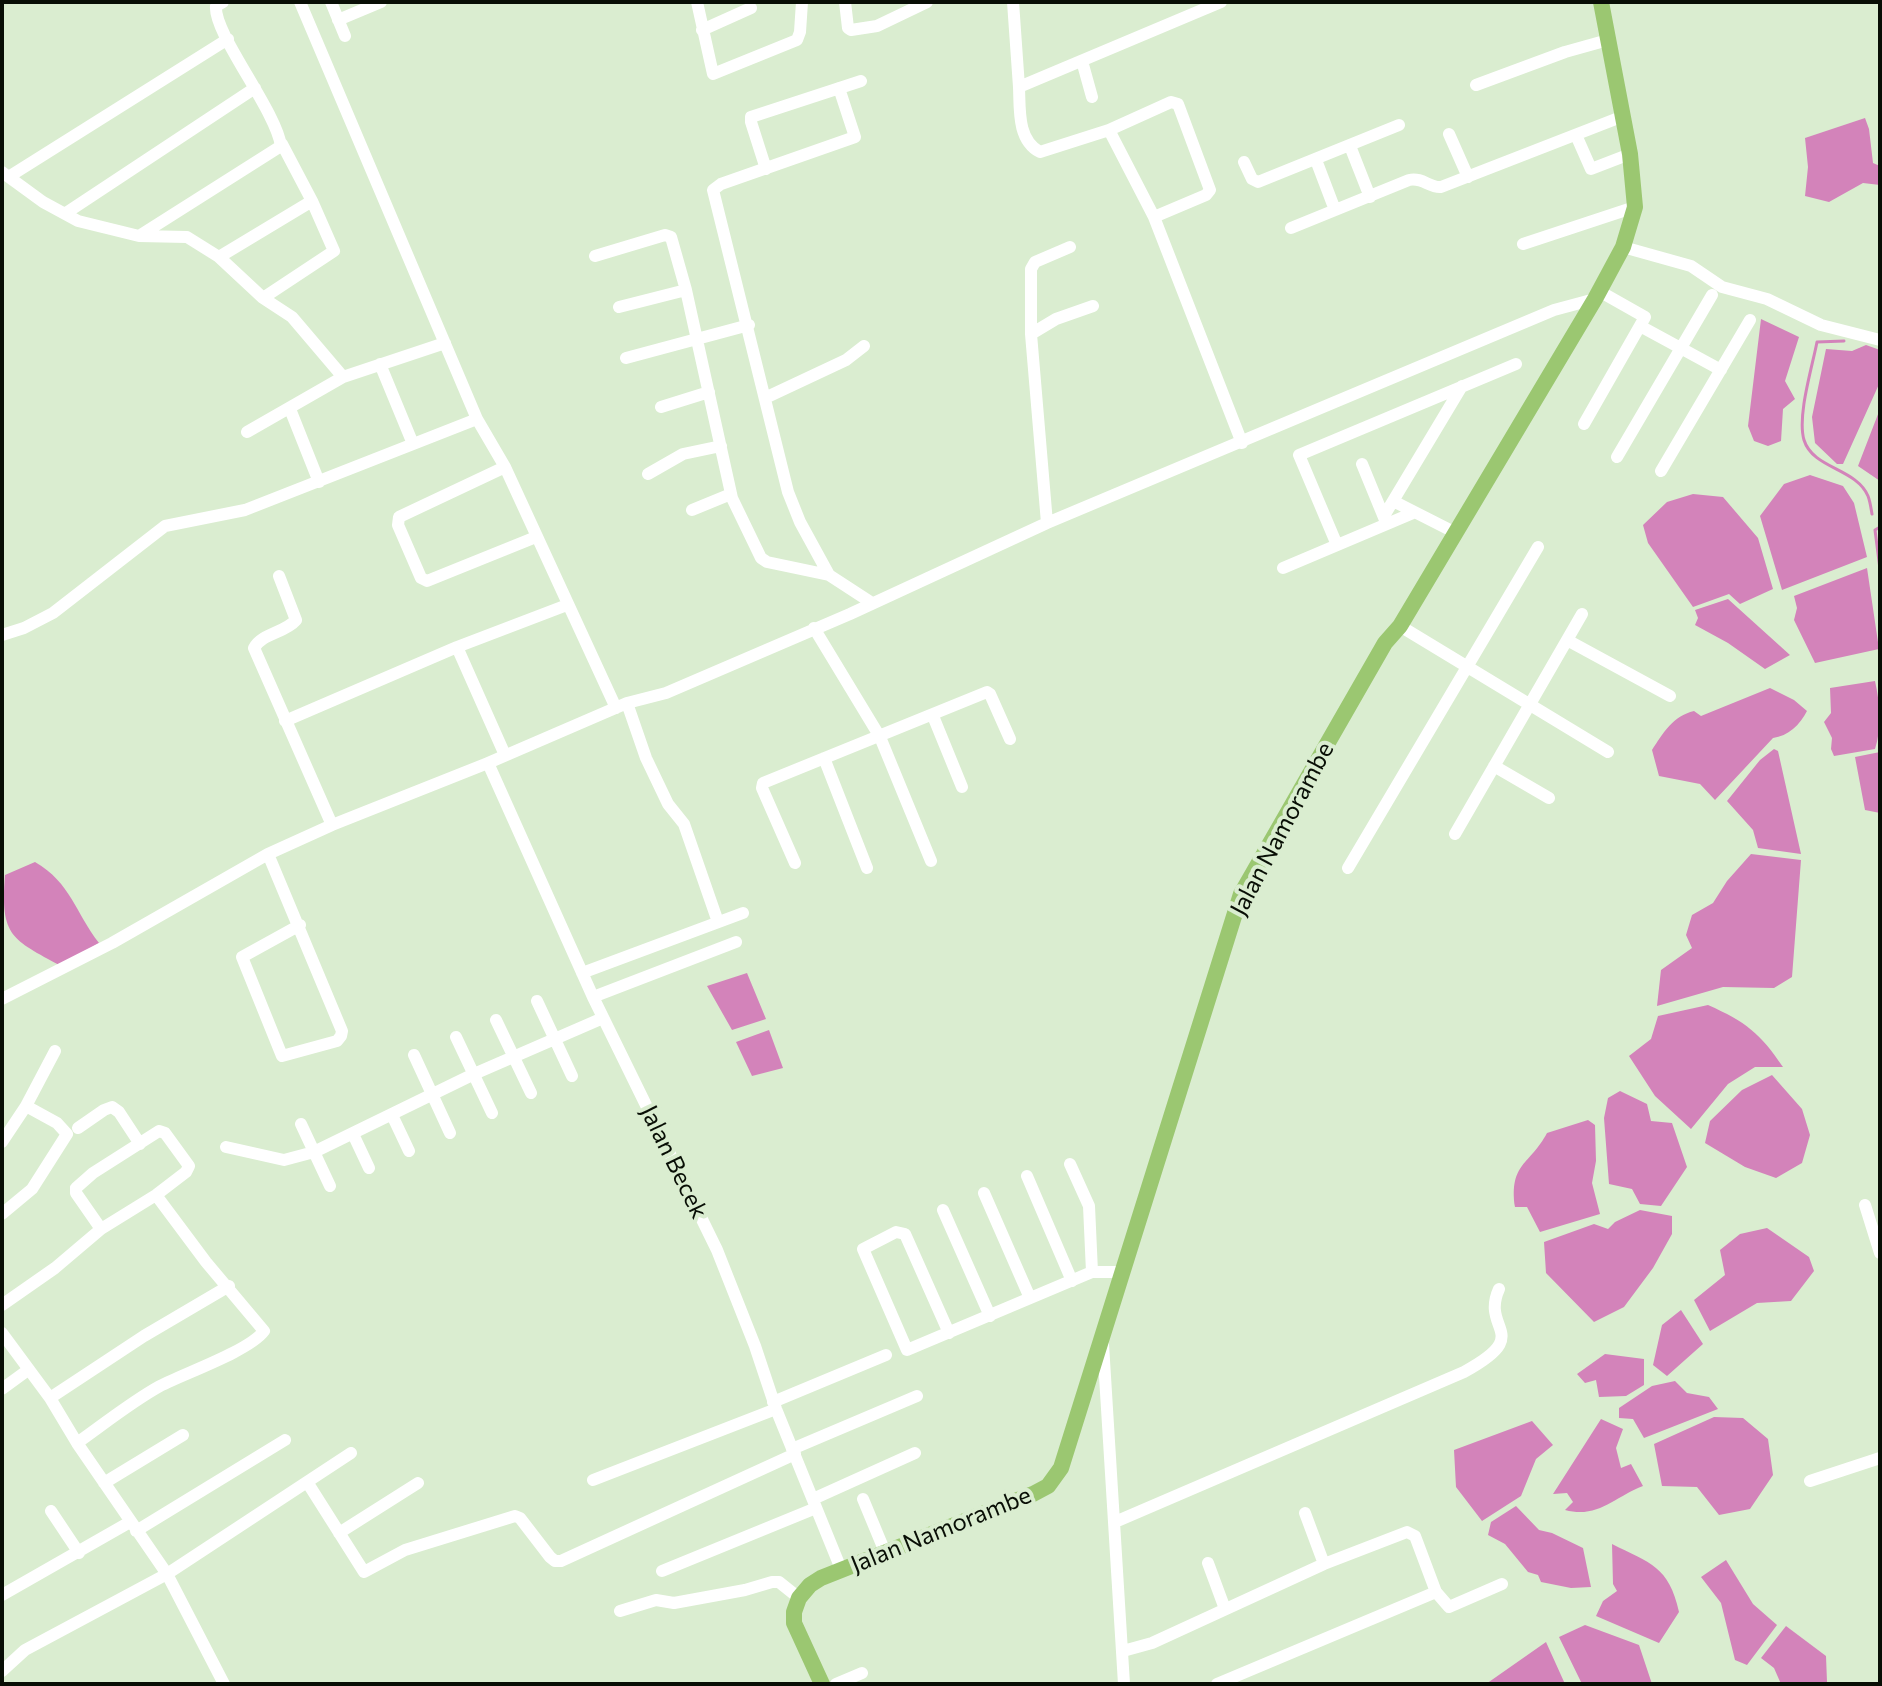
<!DOCTYPE html>
<style>
body{margin:0}
#map{position:relative;width:1882px;height:1686px;overflow:hidden;background:#daedd0;font-family:Commissioner,sans-serif}
canvas{display:block}
.frame{position:absolute;inset:0;border:4px solid #080e05;pointer-events:none}
</style>
<div id="map">
<canvas width="1882" height="1686"></canvas>
<div class="frame"></div>
</div>
<script>
const context = document.querySelector('canvas').getContext('2d');
context.lineJoin = 'round';
function paint(path, color) {
  context.fillStyle = color;
  context.fill(path, 'evenodd');
}
function stroke(path, color, width, dash) {
  context.strokeStyle = color;
  context.lineWidth = width;
  context.lineCap = dash ? 'butt' : 'round';
  context.setLineDash(dash || []);
  context.stroke(path);
}
function write(font, color, halo, rows, align = 'center') {
  context.font = font + ' Commissioner,sans-serif';
  context.lineWidth = 8;
  context.setLineDash([]);
  context.textBaseline = 'middle';
  context.strokeStyle = halo;
  context.fillStyle = color;
  for (const [text, x, y, turn = 0] of rows) {
    context.save();
    context.translate(x, y);
    context.rotate((+turn || 0) * Math.PI / 180);
    context.textAlign = isNaN(turn) ? turn : align;
    if (halo) context.strokeText(text, 0, 0);
    context.fillText(text, 0, 0);
    context.restore();
  }
}
paint(new Path2D(`
 M1865,118l4,11 4,34 7,3v19l-17,-2 -34,19 -24,-6 3,-29 -3,-29z
 M1761,319l38,18 -14,44 10,18 -12,10 -2,32 -13,5 -14,-5 -6,-15z
 M1866,345l14,5v32l-37,82h-6l-22,-21 -3,-26 14,-68 26,2z
 M1880,409v72l-22,-15z
 M1810,475l33,11 11,17 13,54 -85,33 -22,-74 24,-32z
 M1693,494l30,3 35,41 15,51 -33,15 -11,-10 -36,13 -45,-64 -5,-18 24,-23z
 M1867,568l12,81 -64,14 -21,-43 3,-12 -3,-12z
 M1728,599l62,56 -25,14 -37,-26 -33,-18 3,-7 -3,-8z
 M1875,681c5,22 7,47 0,68l-41,7 -3,-7 1,-11 -8,-16 7,-9 -1,-25z
 M1770,688l24,12 13,11c-7,14 -19,25 -34,27l-58,62 -15,-16 -41,-8 -7,-26c11,-17 21,-34 42,-39l7,5z
 M1774,749l4,2 23,103 -43,-6 -5,-18 -26,-29 33,-41z
 M1880,752v61l-15,-3 -10,-53z
 M1751,854l50,6 -9,117 -18,11 -51,-1 -66,19 4,-36 31,-22 -6,-13 6,-20 21,-12 14,-22z
 M35,862c36,21 40,50 64,81l-38,23c-49,-27 -61,-29 -56,-91z
 M747,973l19,46 -34,11 -25,-44z
 M1708,1005c38,17 52,28 75,62h-28l-27,17 -37,45 -36,-33 -26,-40 22,-17 7,-23z
 M769,1030l14,38 -31,8 -16,-34z
 M1772,1075l30,34 8,26 -8,28 -26,15 -31,-11 -40,-24 5,-22 32,-31z
 M1620,1091l27,13 4,17 21,2 15,44 -26,39 -21,-2 -8,-15 -23,-5 -5,-66 4,-20z
 M1588,1120l7,5 1,36 -4,22 8,31 -60,18 -13,-25h-12c-6,-44 15,-42 32,-74z
 M1640,1210l32,6v18l-19,34 -29,39 -30,15 -48,-49 -2,-31 50,-18 14,5 7,-7z
 M1767,1228l42,29 5,14 -23,30 -34,2 -47,28 -16,-31 31,-25 -5,-25 20,-16z
 M1681,1310l22,34 -36,32 -14,-11 9,-40z
 M1605,1354l39,5v26l-18,11 -27,1 -3,-17 -11,3 -8,-9z
 M1675,1381l12,12 22,4 9,12 -74,29 -11,-19 -14,-1v-10l33,-22z
 M1714,1417l29,1 25,21 5,36 -23,34 -31,6 -22,-28 -35,-1 -8,-42z
 M1601,1419l22,10 -7,19 5,20 10,-4 12,22c-29,11 -45,33 -78,24l8,-8 -6,-9 -14,1z
 M1532,1421l21,24 -17,14 -15,37 -39,25 -26,-34 -2,-37z
 M1516,1506l23,24 13,3 31,15 8,39 -20,1 -30,-6 -3,-7 -10,-3 -23,-28 -17,-9 3,-13z
 M1612,1544c38,19 57,22 67,68l-20,31 -63,-27 7,-15 14,-10 -4,-7z
 M1726,1560l27,44 24,21 -30,40 -12,-5 -14,-57 -20,-26z
 M1585,1625l54,20 13,39h-70l-23,-47z
 M1786,1626l40,30 1,26 -46,2 -7,-16 -13,-10z
 M1546,1642l19,42h-79z`), '#d383ba');
stroke(new Path2D(`
 M1844,341l-27,1c-5,26 -20,74 -13,98 9,29 52,28 64,56 2,5 3,12 4,18
 M1880,527l-5,3 5,39`), '#d383ba', 3);
stroke(new Path2D(`
 M300,2l177,417 28,48 111,241
 M331,2l14,34
 M697,2l16,72 84,-34 3,-8 2,-30
 M845,2l3,26 3,2 26,-4 50,-24
 M1013,2l6,85
 M338,20l43,-18
 M702,30l49,-22
 M1082,61l10,36
 M1476,85l89,-33 43,-12
 M1109,130l45,87 88,226
 M1449,134l19,43
 M1576,135l15,34 39,-15
 M1350,146l20,51
 M1316,160l19,50
 M1244,162l8,17 6,3 141,-57
 M766,169l-15,-47v-5l110,-36
 M2,172l41,30 35,19 61,15 48,1 32,20 44,41 29,19 51,60 102,-34
 M10,176l218,-137
 M66,213l189,-125
 M1154,217l52,-22 4,-5 -32,-86 -7,-2 -62,28 -69,22c-23,-12 -20,-43 -21,-65l202,-85
 M1291,228l118,-48c14,-3 20,8 32,7l180,-70
 M139,236l142,-90c-5,-36 -68,-113 -65,-140l7,-4
 M1523,244l112,-37
 M1623,247l68,19 31,21 45,12 54,26 59,15
 M595,256l70,-21 6,2 15,53 46,208 29,60 6,4 62,13 43,28
 M219,257l93,-56 -30,-57
 M263,298l71,-47 -22,-50
 M619,307l67,-17
 M1640,326l81,44
 M1031,334l25,-15 37,-13
 M626,358l123,-33
 M380,364l33,80
 M765,398l81,-38 18,-14
 M661,407l48,-15
 M290,409l29,73
 M1584,424l61,-107 -46,-26
 M247,432l96,-55
 M1617,457l95,-162
 M1362,464l23,56
 M505,467l-106,50 -1,8 23,53 6,3 109,-44
 M1661,471l89,-151
 M648,474l35,-20 38,-8
 M1393,501l61,31
 M692,510l39,-16
 M1384,516l78,-130
 M1047,523l-16,-189v-65l4,-7 35,-15
 M1337,545l-38,-90 217,-91
 M1283,568l130,-55
 M829,575l-29,-53 -12,-30 -75,-302 8,-6 134,-47 -16,-49
 M279,576l17,44c-11,13 -34,13 -42,28l78,177
 M1400,626l208,126
 M814,628l66,109 51,124
 M2,635l22,-7 29,-15 112,-87 80,-16 232,-91
 M1567,640l103,56
 M457,647l48,108
 M627,703l19,55 22,46 16,20 34,98
 M933,716l29,71
 M285,721l172,-74 110,-42
 M824,758l43,110
 M488,763l105,234 124,253 38,96 21,63 65,160
 M1494,766l55,32
 M1455,834l127,-220
 M268,854l74,177 -1,5 -4,5 -55,15 -40,-99 58,-32
 M795,863l-33,-75 1,-5 224,-91 3,2 20,45
 M1348,868l190,-321
 M582,973l161,-60
 M593,997l143,-55
 M2,999l110,-56 156,-89 64,-29 156,-62 139,-60 39,-10 184,-79 197,-91 507,-213 41,-11
 M537,1001l35,75
 M496,1020l35,73
 M456,1037l36,76
 M414,1055l36,78
 M392,1115l17,36
 M301,1124l29,62
 M78,1128l26,-18 8,-3 7,5 21,32
 M353,1134l16,34
 M2,1142l24,-36 29,-55
 M226,1147l58,13 30,-8 160,-78 129,-56
 M1070,1164l19,42 3,66
 M1027,1176l45,105
 M984,1193l46,105
 M1865,1205l15,48
 M943,1210l47,106
 M2,1214l30,-25 35,-55 -10,-11 -31,-17
 M2,1305l53,-37 46,-39 55,-34 30,-23 3,-6 -24,-33 -6,-2 -66,42 -17,15v5l25,36
 M2,1333l48,65 27,45 90,131 57,110
 M949,1333l-44,-99 -9,-2 -33,17 44,101 185,-78h32
 M1103,1344l21,340
 M2,1389l26,-19
 M50,1398l94,-62 85,-50
 M773,1402l113,-47
 M77,1443c27,-19 54,-41 83,-57 25,-13 89,-35 104,-55l-58,-69 -50,-67
 M792,1449l125,-53
 M593,1480l183,-71
 M1810,1481l70,-23
 M104,1483l79,-48
 M306,1484l3,1 55,87 41,-22 110,-34 5,2 30,39 5,4h6l234,-107
 M813,1499l102,-46
 M863,1499l22,53
 M51,1511l28,42
 M1305,1513l19,51
 M1115,1522l349,-150c71,-39 16,-41 35,-83
 M136,1531l149,-91
 M339,1533l79,-50
 M1208,1563l17,46
 M662,1571l154,-63
 M2,1595l128,-73
 M620,1611l36,-11 18,3 71,-13 27,-8h7l20,16
 M1123,1651l29,-8 172,-79 83,-32 8,4 21,56 13,15 53,-23
 M2,1671l23,-21 142,-76 184,-121
 M836,1684l26,-11
 M1217,1684l219,-92`), '#fff', 12);
stroke(new Path2D(`
 M822,1684l-28,-61v-11l5,-14 11,-13 11,-7 212,-84 15,-8 13,-18 180,-574 144,-251 15,-17 195,-327 28,-52 12,-40 -5,-53 -29,-152`), '#9bc771', 16);
write('24px', '#080e05', '#daedd0', [
 ["Jalan Namorambe",1282,829,-62],
 ["Jalan Becek",674,1162,64],
 ["Jalan Namorambe",941,1530,-22]
]);
</script>
